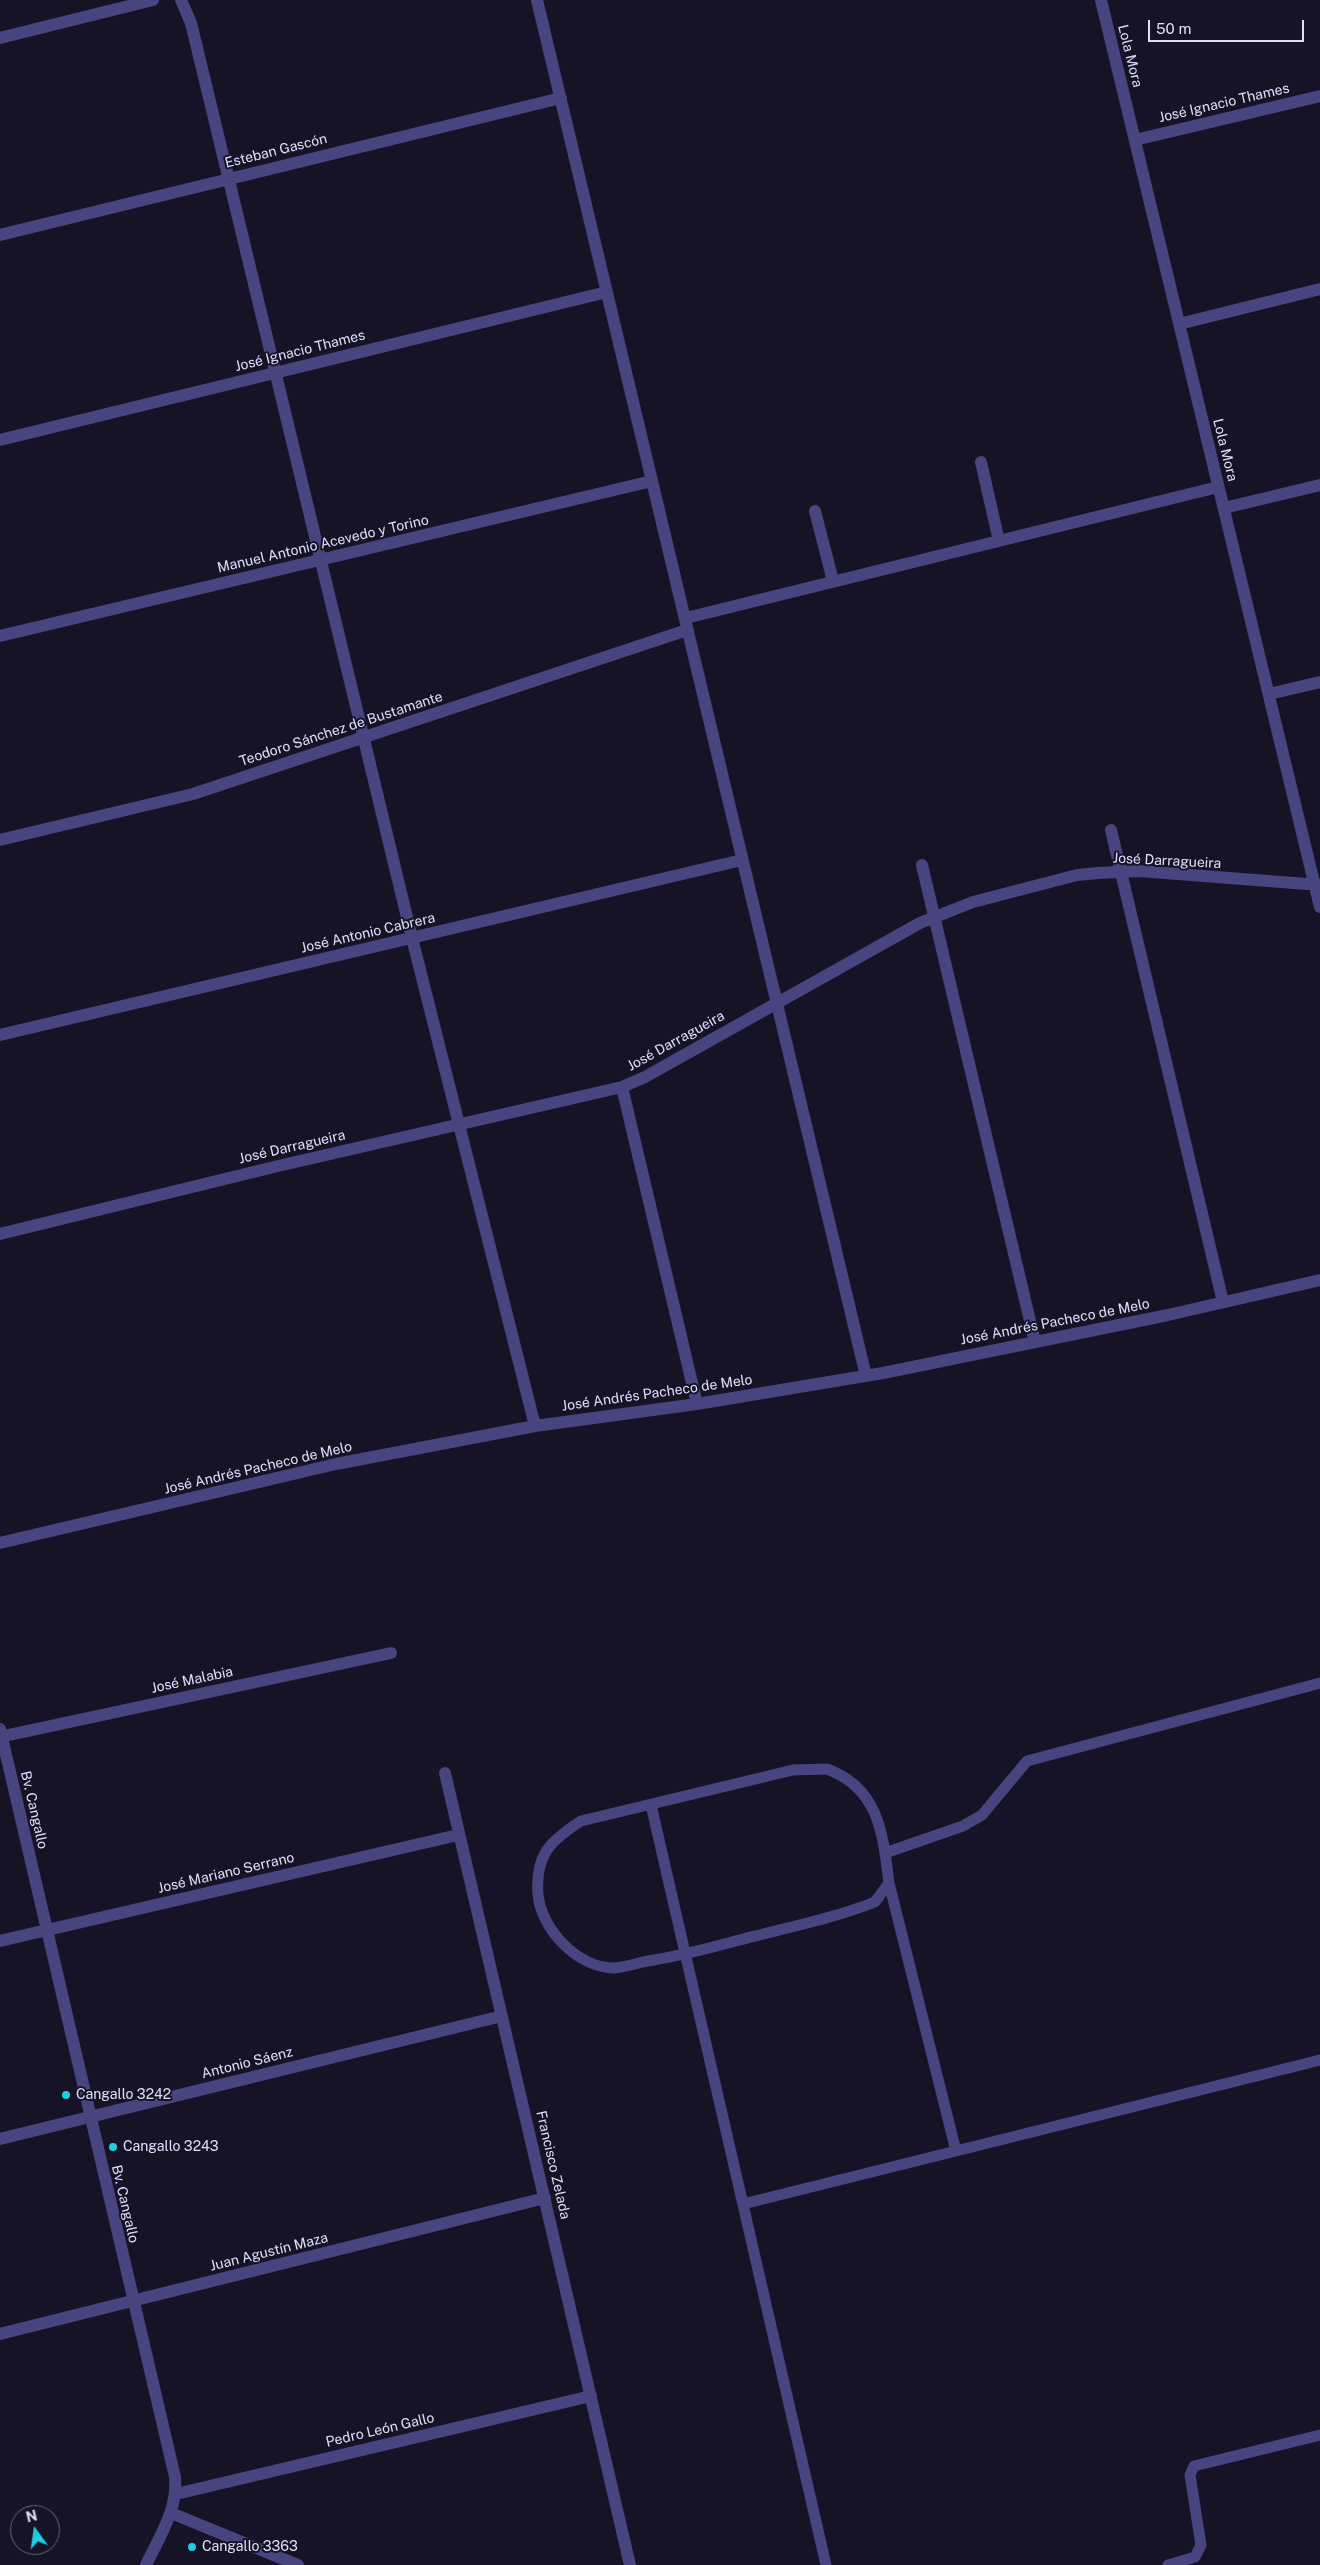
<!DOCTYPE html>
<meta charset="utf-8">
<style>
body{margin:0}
#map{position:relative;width:1320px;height:2565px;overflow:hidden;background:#161326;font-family:"Public Sans",sans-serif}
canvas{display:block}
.north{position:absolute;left:10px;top:2505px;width:50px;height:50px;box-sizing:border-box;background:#161326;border:1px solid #67637b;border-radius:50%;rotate:346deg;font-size:14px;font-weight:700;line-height:20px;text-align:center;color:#e0dcfb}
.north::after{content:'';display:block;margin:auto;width:18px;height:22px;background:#1fcde3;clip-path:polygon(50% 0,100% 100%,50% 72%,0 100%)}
.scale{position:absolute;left:1148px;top:20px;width:156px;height:22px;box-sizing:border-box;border:2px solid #e0dcfb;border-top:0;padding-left:6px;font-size:15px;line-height:18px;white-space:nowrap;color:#e0dcfb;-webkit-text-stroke:4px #161326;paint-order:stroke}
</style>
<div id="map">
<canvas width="1320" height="2565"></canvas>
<div class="north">N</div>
<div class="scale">50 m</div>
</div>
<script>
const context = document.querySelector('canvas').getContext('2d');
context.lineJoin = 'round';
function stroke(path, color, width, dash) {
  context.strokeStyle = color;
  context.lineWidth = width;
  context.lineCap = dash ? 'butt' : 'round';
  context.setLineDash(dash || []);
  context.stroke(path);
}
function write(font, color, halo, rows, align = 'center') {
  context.font = font + ' "Public Sans",sans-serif';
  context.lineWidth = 4;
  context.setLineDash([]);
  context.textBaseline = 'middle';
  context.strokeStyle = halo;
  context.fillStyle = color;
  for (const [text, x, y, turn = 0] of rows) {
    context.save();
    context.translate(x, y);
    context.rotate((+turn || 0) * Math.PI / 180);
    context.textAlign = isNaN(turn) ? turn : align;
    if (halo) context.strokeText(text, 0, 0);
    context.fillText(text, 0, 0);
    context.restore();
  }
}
stroke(new Path2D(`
 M827,1769c52,19 56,65 62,114l-14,19c-46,18 -95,27 -143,40 -29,8 -59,15 -89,20 -9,2 -20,6 -30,6 -36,-1 -72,-39 -75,-74 -3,-39 12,-53 43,-73l212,-51z
 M651,1805l175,760
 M885,1853l78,-27 19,-11 45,-54 293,-78
 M956,2151l364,-91
 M743,2204l213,-53 -67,-268
 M1168,2565l27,-8 6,-12 -11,-70 4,-9 126,-31`), '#47447f', 11);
stroke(new Path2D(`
 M181,0l10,23 221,915 123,488
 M537,0l329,1376
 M1101,0l219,907
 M0,38l153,-38
 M1135,140l185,-44
 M0,235l561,-137
 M1179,324l141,-35
 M0,440l607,-148
 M981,462l18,79
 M1224,508l96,-23
 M815,511l18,70
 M686,618l532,-131
 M0,636l652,-155
 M1269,694l51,-12
 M1111,830l112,472
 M0,840l193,-46 494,-164
 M922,865l113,477
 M0,1035l742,-175
 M622,1087l75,317
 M0,1234l278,-68 344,-79 23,-10 275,-154 53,-21 104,-27 21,-2 41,-2 181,14
 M0,1543l336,-79 199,-38 162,-22 186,-31 285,-58 152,-35
 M0,1729l175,748c3,32 -15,59 -29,88
 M0,1737l391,-84
 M445,1773l185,792
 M0,1941l458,-106
 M0,2139l502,-123
 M0,2334l545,-136
 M176,2494l415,-98
 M171,2513l127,52`), '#47447f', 12);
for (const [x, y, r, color] of [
 [66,2095,5,"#1fcde3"],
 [113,2147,5,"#1fcde3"],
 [192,2547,5,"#1fcde3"]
]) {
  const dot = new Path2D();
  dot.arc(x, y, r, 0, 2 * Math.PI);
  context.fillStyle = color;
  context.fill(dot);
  stroke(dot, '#161326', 2);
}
write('14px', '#e0dcfb', '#161326', [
 ["Lola Mora",1130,56,76],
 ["José Ignacio Thames",1224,103,-13],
 ["Esteban Gascón",276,151,-14],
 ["José Ignacio Thames",300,351,-14],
 ["Lola Mora",1225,450,76],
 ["Manuel Antonio Acevedo y Torino",323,544,-13],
 ["Teodoro Sánchez de Bustamante",341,729,-18],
 ["José Darragueira",1167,861,3],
 ["José Antonio Cabrera",368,933,-13],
 ["José Darragueira",676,1041,-29],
 ["José Darragueira",292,1147,-13],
 ["José Andrés Pacheco de Melo",1055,1322,-11],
 ["José Andrés Pacheco de Melo",657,1393,-8],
 ["José Andrés Pacheco de Melo",258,1468,-13],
 ["José Malabia",192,1680,-12],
 ["Bv. Cangallo",34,1810,77],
 ["José Mariano Serrano",226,1873,-13],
 ["Antonio Sáenz",247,2063,-14],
 ["Francisco Zelada",553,2165,77],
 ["Bv. Cangallo",125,2204,77],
 ["Juan Agustín Maza",269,2252,-14],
 ["Pedro León Gallo",380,2430,-13]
]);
write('14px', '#e0dcfb', '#161326', [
 ["Cangallo 3242",76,2095],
 ["Cangallo 3243",123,2147],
 ["Cangallo 3363",202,2547]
], 'left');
</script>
